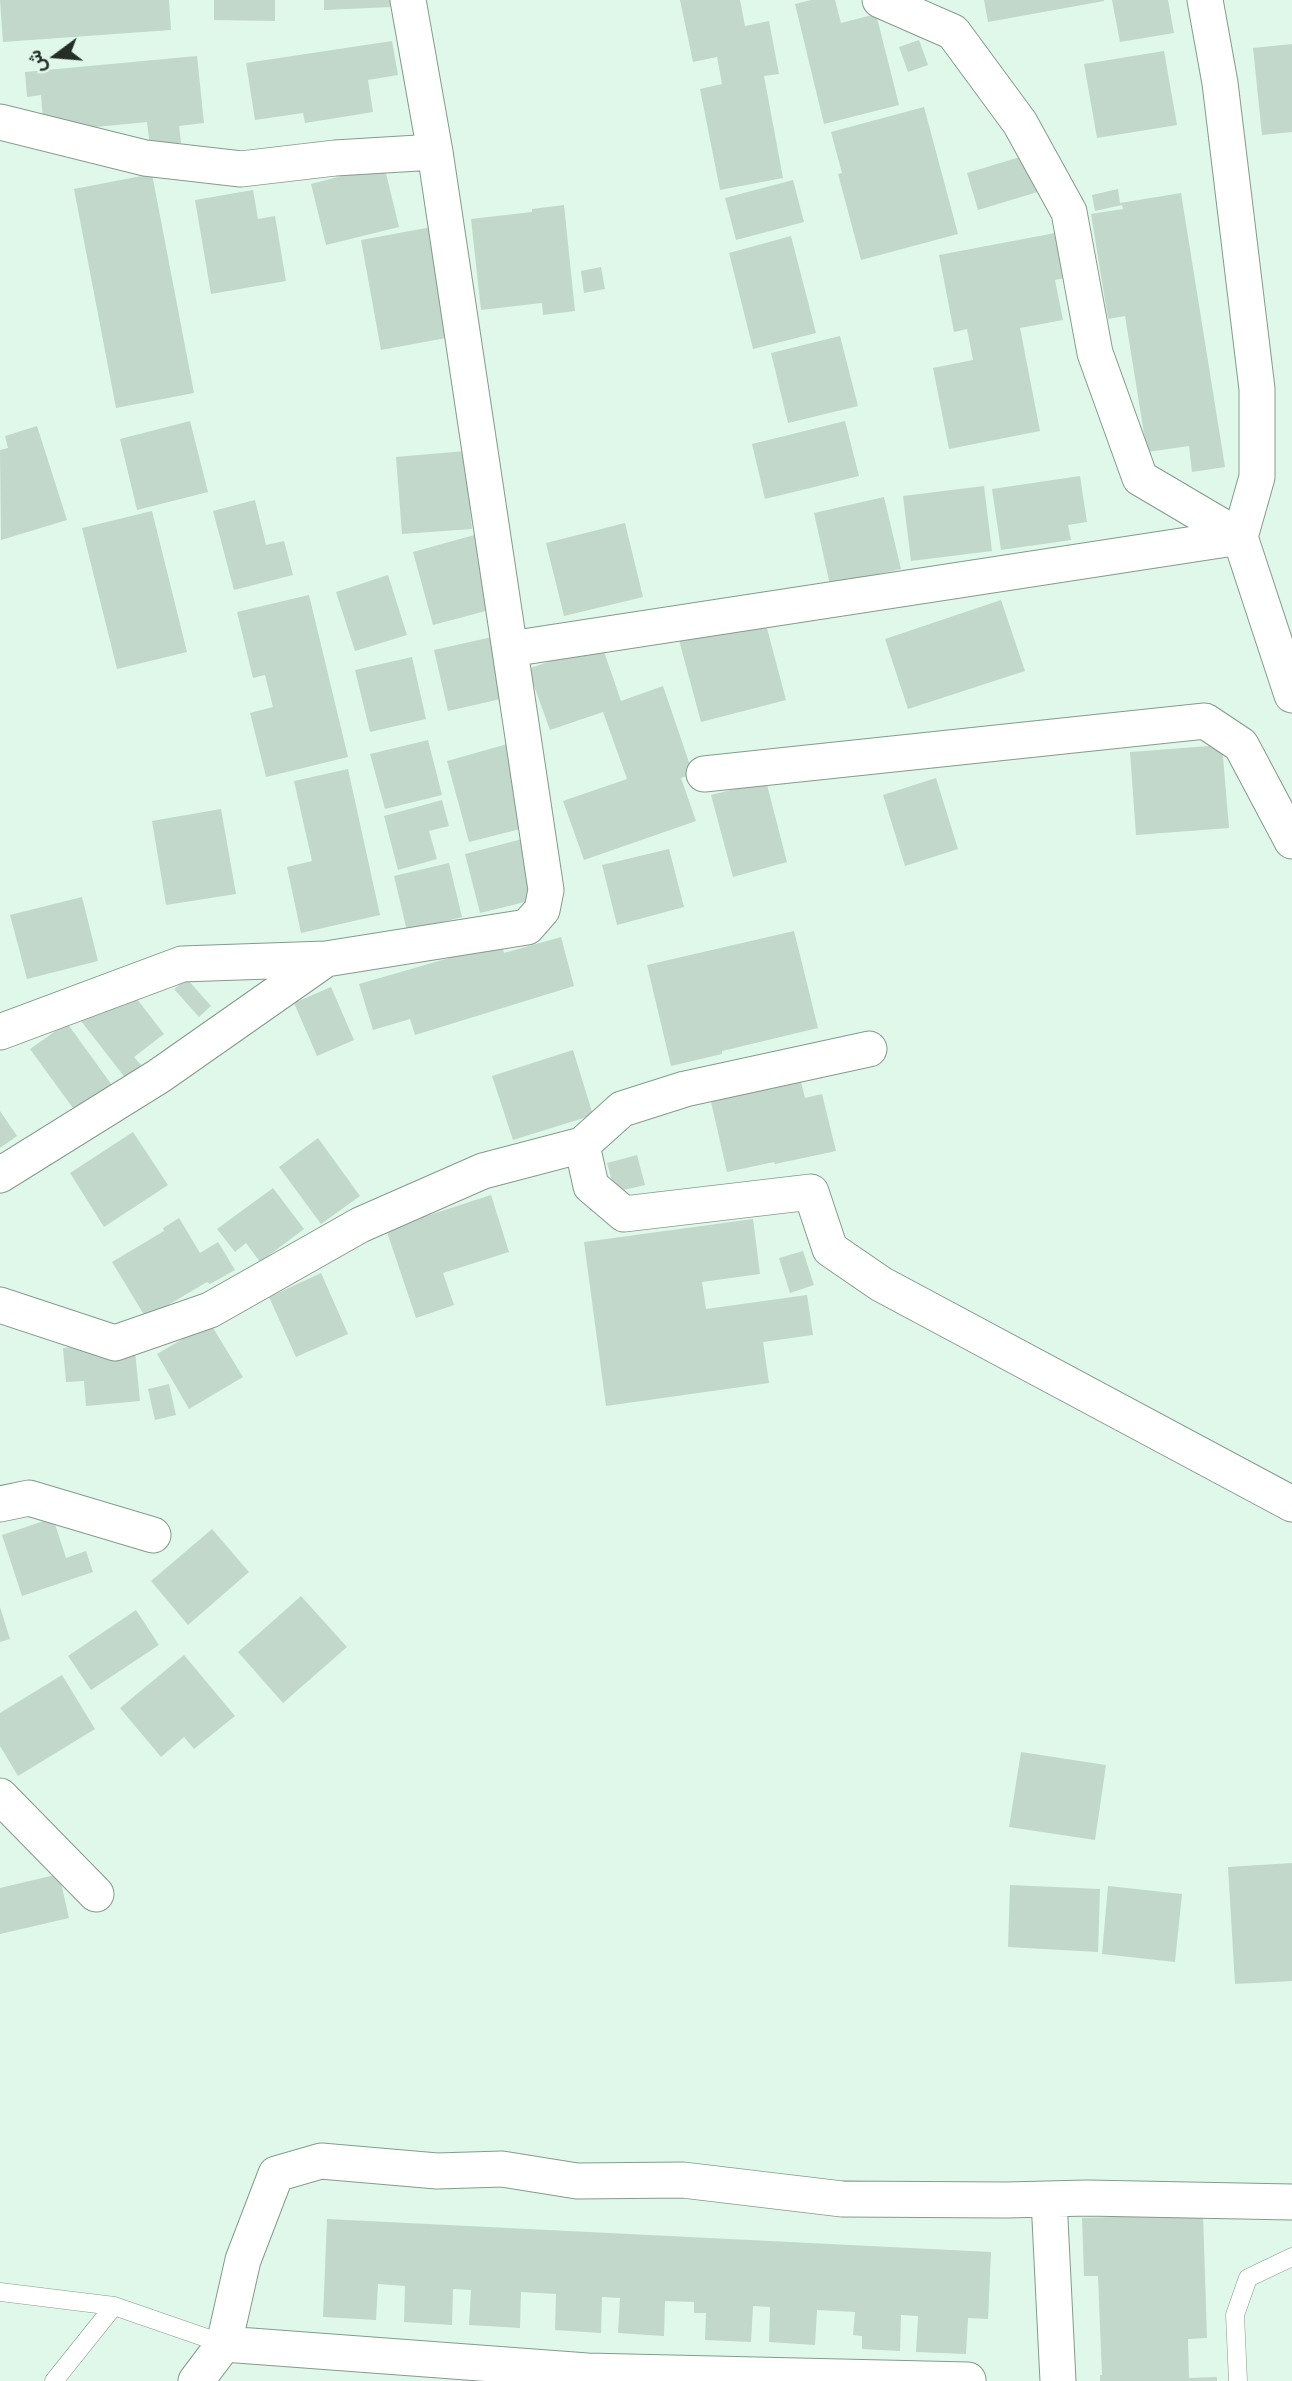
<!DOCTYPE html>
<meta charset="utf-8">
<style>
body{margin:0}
#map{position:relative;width:1292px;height:2381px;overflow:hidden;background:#e0f8e9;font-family:"Public Sans",Vazirmatn,sans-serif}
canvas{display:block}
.north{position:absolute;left:21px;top:21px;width:70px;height:70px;-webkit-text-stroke:5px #e0f8e9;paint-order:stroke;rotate:254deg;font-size:19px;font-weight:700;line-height:28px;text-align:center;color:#242d27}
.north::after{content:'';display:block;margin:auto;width:24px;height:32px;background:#242d27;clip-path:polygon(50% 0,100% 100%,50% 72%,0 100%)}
</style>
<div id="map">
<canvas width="1292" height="2381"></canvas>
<div class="north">ش</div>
</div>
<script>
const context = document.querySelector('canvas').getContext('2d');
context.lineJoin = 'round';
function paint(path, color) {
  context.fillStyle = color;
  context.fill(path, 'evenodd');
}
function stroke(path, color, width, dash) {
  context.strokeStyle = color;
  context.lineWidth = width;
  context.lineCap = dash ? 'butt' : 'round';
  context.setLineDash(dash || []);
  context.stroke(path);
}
paint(new Path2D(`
 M0,0h169l2,30 -168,12z
 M214,0h61v21l-61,-1z
 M324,0h69v7l-69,3z
 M680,0h60l5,26 24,-5 10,53 -15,2 19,102 -63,12 -20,-101 22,-5 -5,-27 -24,5z
 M811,0h24l6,23 35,-9 23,91 -75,19 -29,-120z
 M984,0h120v1l-116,21z
 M1112,0h56l6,33 -54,9z
 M919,40l9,25 -20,7 -9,-25z
 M392,41l6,34 -30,5 5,32 -68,11 -2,-10 -48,7 -9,-57z
 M1292,44v88l-30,3 -9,-87z
 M1164,51l13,74 -80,13 -13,-74z
 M197,56l7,67 -25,3 2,17 -31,3 -3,-24 -103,10 -3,-37 -14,2 -2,-25z
 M924,107l34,127 -97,26 -23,-86 4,-1 -11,-41z
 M1030,154l11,37 -63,19 -11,-37z
 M384,165l15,62 -73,18 -15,-61z
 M152,174l42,219 -78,15 -42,-219z
 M793,180l11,42 -68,18 -11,-42z
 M1118,189l2,14 61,-10 44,274 -33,5 -3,-26 -42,6 -22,-136 -17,3 -17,-105 32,-5 -1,-4 -27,6 -3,-16z
 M253,190l5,29 17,-3 11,65 -75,13 -16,-94z
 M564,205l11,106 -32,4 -1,-12 -61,7 -10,-91 61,-7v-3z
 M437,226l20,110 -76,14 -20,-110z
 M1055,233l9,45 -9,2 8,40 -43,8 20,103 -91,18 -16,-81 40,-8 -6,-31 -13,3 -15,-77z
 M791,236l25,97 -63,16 -24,-96z
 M601,267l4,22 -21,4 -3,-22z
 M840,336l18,70 -70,17 -17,-70z
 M190,421l18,71 -71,18 -17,-71z
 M845,421l14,55 -94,23 -13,-55z
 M37,426l30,94 -66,20 -1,-90 8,-2 -3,-12z
 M465,451l7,78 -70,5 -6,-77z
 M1080,476l7,46 -19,3 3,15 -70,10 -9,-61z
 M984,486l8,65 -81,10 -8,-65z
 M884,497l17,72 -71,16 -16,-72z
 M255,500l11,45 18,-4 9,34 -59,15 -21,-79z
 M152,511l35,141 -70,17 -35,-141z
 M625,523l18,74 -79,19 -18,-73z
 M478,534l19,74 -64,17 -20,-73z
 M388,575l19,60 -52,16 -19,-59z
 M309,595l39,162 -82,20 -16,-64 23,-6 -8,-32 -12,3 -16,-66z
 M1001,600l24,71 -117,38 -23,-70z
 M764,617l22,83 -85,22 -22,-82z
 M492,637l13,61 -57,13 -14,-61z
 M601,643l20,58 42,-15 30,88 -12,4 15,43 -112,39 -21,-59 64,-22 -24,-67 -53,18 -22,-61z
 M412,657l14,62 -56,13 -15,-62z
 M428,740l14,55 -57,14 -15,-55z
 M511,743l21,83 -63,16 -22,-81z
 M1222,745l7,83 -93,7 -6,-83z
 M348,769l32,146 -79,18 -14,-66 25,-6 -18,-80z
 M936,778l22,71 -53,17 -22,-71z
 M766,781l21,81 -54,15 -22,-82z
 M442,800l7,26 -20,5 8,28 -39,11 -14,-54z
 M221,809l15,85 -70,11 -14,-84z
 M526,838l15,60 -61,15 -15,-59z
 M669,849l15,58 -67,18 -15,-60z
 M449,863l13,54 -55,14 -13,-55z
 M82,897l16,64 -71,18 -17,-64z
 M794,931l24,97 -96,23v3l-51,12 -24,-101z
 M561,937l13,49 -159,49 -5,-16 -37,11 -14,-46 142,-41 3,10z
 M187,979l24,27 -12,11 -25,-28z
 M126,985l38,49 -30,23 12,14 -16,13 -49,-63z
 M331,987l23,53 -37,16 -23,-53z
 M67,1023l47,65 -36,27 -48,-66z
 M573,1050l20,65 -80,25 -21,-64z
 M798,1070l7,28 17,-4 14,57 -61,13 -1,-2 -47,10 -18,-79z
 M0,1111l17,25 -17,12z
 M133,1132l35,53 -64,42 -34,-54z
 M318,1138l42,58 -39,28 -42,-57z
 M637,1155l8,30 -30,7 -8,-29z
 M273,1188l31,41 -44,33 -14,-19 -11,9 -18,-23z
 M491,1195l18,57 -66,21 11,32 -38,13 -30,-89z
 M179,1218l21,35 18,-11 17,28 -25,14 -3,-2 -61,36 -34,-56 52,-31 -1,-3z
 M753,1219l7,55 -58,8 4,27 101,-14 6,40 -50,7 6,41 -163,23 -22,-164z
 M803,1251l11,34 -24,8 -11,-35z
 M321,1273l27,61 -52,23 -27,-60z
 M210,1323l33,54 -54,32 -32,-55z
 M134,1341l6,60 -54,5 -2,-25 -18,1 -3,-34z
 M169,1384l7,31 -21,5 -7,-31z
 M53,1518l13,40 20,-7 7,21 -71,24 -20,-61z
 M212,1529l37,43 -61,53 -37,-44z
 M301,1596l46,51 -64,56 -45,-51z
 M0,1607l10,32 -10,3z
 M136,1610l23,35 -68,45 -23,-34z
 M184,1655l51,61 -41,33 -10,-12 -23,20 -41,-49z
 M62,1675l33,54 -77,47 -18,-30v-33z
 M1021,1752l85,13 -11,75 -86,-13z
 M1292,1863v118l-57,3 -7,-117z
 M59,1874l10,44 -69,16v-46z
 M1010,1885l90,4 -2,63 -90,-5z
 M1108,1886l74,8 -7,68 -73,-8z
 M1203,2214l4,124 -19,1 1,39 28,-1v4h-117v-6h2l-4,-99h-14l-2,-58z
 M327,2219l664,33 -3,67 -20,-1 -2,36 -50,-2 2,-36 -17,-1 -1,36 -38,-2v-13l-9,-1 2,-23 -38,-2 -2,35 -46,-3 1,-35 -17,-1 -2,36 -46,-2 1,-27h-12v-11l-29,-1 -1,35 -46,-3 2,-35 -18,-1 -1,36 -46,-3 1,-36 -35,-2 -1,36 -51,-3 2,-35 -18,-1 -1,36 -48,-3 1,-36 -27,-2 -2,36 -53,-3z`), '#c1d8ca');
const service = new Path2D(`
 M0,2292l114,14 110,38
 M54,2381l60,-75
 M1238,2381l-3,-66 13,-37 44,-21`);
const minor = new Path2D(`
 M880,0l73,32 67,91 49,89 26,141 45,125 100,59
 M1205,0l15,83 37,306v88l-17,60 52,158
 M0,122l145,36 96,11 94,-11 100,-6
 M510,649l730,-112
 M704,774l501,-53 36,24 51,96
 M0,1032l182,-68 144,-5 201,-32 15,-17 4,-20 -111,-738 -27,-152
 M582,1145l9,41 33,28 187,-22 19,57 51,35 411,220
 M0,1175l159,-99 167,-117
 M0,1305l115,38 95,-33 150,-85 123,-54 99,-26 40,-36 63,-20 184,-40
 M0,1504l29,-6 124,37
 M0,1796l96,98
 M1049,2199l9,182
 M224,2344l363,27 381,9
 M196,2381l28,-37 19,-84 33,-86 45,-13 116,10 65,-2 75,12 106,-1 159,19 165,1 80,-2 205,4`);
stroke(service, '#849b8d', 19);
stroke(minor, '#849b8d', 37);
stroke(service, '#fff', 18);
stroke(minor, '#fff', 35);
</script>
